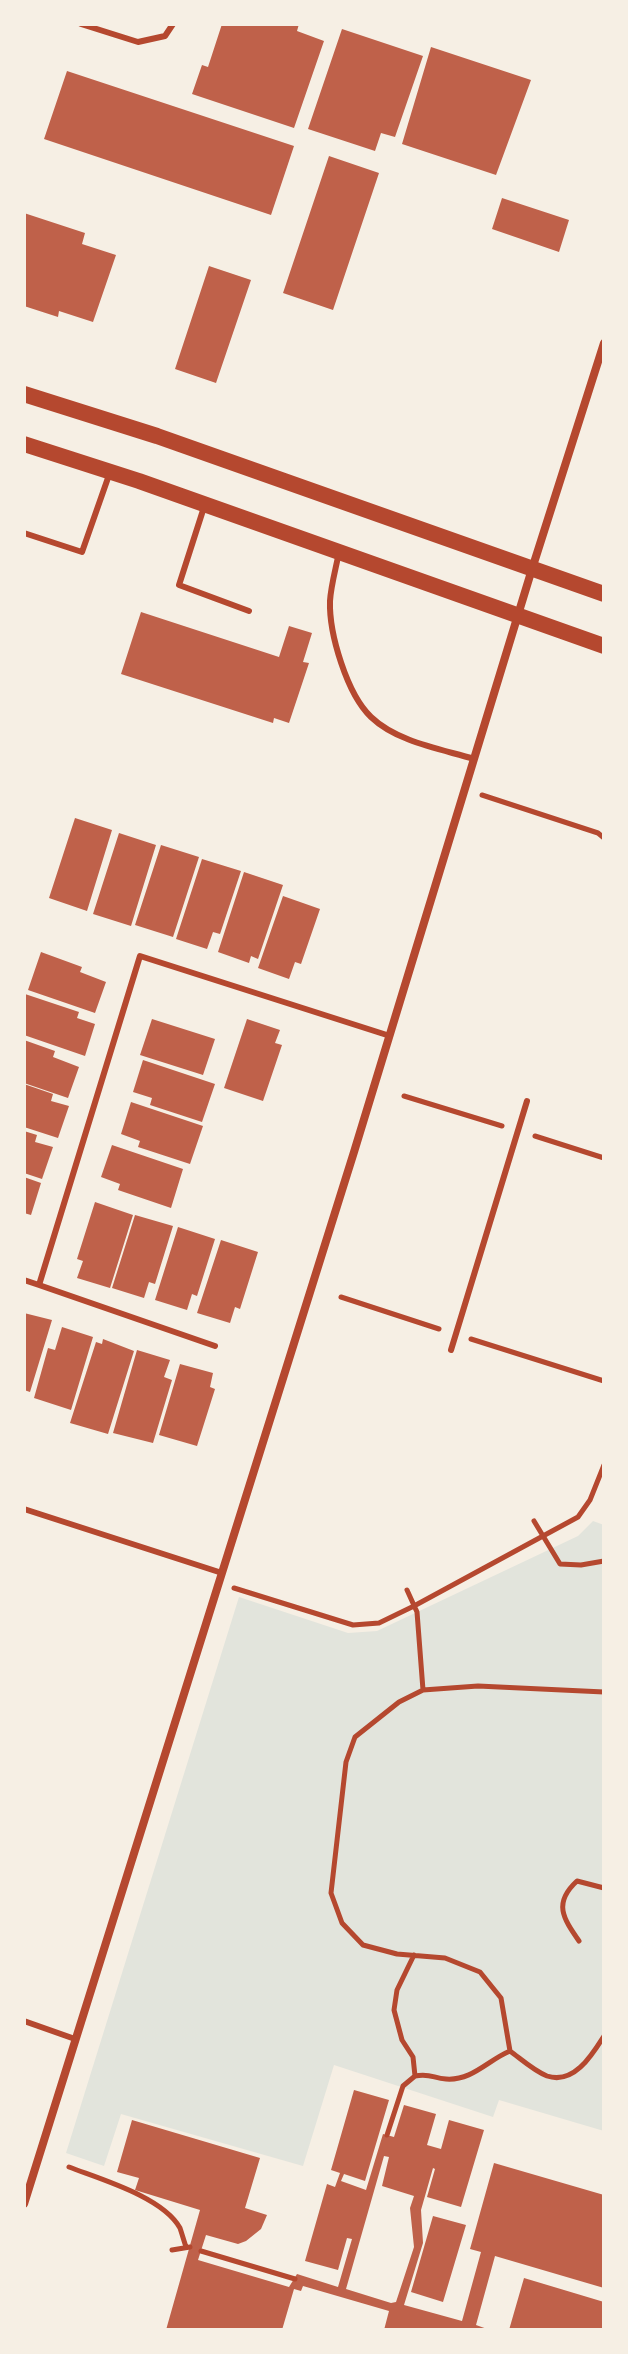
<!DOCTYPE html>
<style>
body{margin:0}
#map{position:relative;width:628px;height:2354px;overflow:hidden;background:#f6efe4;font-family:"Space Grotesk",sans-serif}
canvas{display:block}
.frame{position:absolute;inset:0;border:26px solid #f6efe4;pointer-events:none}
</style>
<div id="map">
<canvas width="628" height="2354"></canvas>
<div class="frame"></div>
</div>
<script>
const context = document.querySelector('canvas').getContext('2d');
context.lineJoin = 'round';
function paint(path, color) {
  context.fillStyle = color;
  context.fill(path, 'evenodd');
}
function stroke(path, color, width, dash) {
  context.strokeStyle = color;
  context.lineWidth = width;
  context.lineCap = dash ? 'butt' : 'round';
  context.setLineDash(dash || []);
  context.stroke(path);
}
paint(new Path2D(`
 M593,1521l11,4v606l-105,-31 -6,17 -159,-52 -31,101 -182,-52 -17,52 -38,-13 173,-556 109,36 29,-2 201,-95z`), '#e2e4dc');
paint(new Path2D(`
 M222,24h77l-2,7 27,10 -30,87 -102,-34 10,-29 6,2z
 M342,29l81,27 -28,81 -14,-4 -6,18 -67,-22z
 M431,47l100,33 -35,95 -94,-31z
 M67,71l227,75 -23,69 -227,-76z
 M329,156l50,17 -46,137 -50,-17z
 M502,198l67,22 -10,32 -67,-23z
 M24,213l61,20 -3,11 34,11 -23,67 -34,-11 -1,6 -34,-11z
 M209,266l42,14 -35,103 -41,-14z
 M141,612l138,45 10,-31 23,7 -9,29 6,1 -20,60 -15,-5 -1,5 -152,-49z
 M75,818l37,12 -25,81 -38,-13z
 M119,833l37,12 -25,81 -38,-12z
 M161,845l38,12 -26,80 -38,-12z
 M202,859l39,12 -21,63 -7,-2 -6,17 -31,-10z
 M244,872l39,13 -25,74 -7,-3 -2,7 -31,-11z
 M283,896l37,13 -19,55 -6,-2 -6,17 -31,-11z
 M41,952l41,15 -2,5 26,10 -11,31 -67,-23z
 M25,994l54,18 -2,6 18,6 -10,32 -61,-21z
 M152,1019l63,20 -12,36 -63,-20z
 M247,1019l33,11 -5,13 7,2 -19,56 -39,-13z
 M24,1040l31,11 -2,6 26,10 -11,31 -44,-15z
 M143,1060l72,24 -13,38 -52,-17 2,-7 -19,-6z
 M24,1084l29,10 -2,7 18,5 -11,32 -34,-11z
 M131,1102l72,24 -13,38 -52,-17 2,-6 -19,-7z
 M24,1131l13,4 -2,7 18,5 -11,32 -18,-6z
 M112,1145l71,24 -12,39 -53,-18 2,-6 -19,-7z
 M24,1177l17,6 -10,32 -7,-2z
 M95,1202l38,13 -23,73 -33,-10 6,-17 -6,-2z
 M135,1215l38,11 -18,58 -6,-2 -5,16 -32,-10z
 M178,1227l37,12 -18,57 -5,-2 -5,16 -32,-10z
 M221,1240l37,12 -18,57 -5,-2 -5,16 -33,-10z
 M24,1313l28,7 -22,72 -6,-2z
 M62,1327l31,10 -22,73 -37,-12 14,-50 7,2z
 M103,1339l31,12 -26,83 -38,-11 26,-81 6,2z
 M137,1350l33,10 -6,17 8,3 -19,63 -40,-10z
 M180,1364l33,9 -3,14 5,2 -18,57 -38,-11z
 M354,2090l35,10 -24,81 -21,-7 -3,7 25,9 17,-56 11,3 10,-32 32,9 -9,31 14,4 8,-29 35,10 -23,77 -34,-10 8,-28 -2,-1 -12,42 2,33 -19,62 58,16 19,-69 -11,-3 24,-86 110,32v93l-109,-32 -19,69 14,5h-106l5,-19 -86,-25 -2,5 -7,-2 -12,41h-116l34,-120 -65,-20 4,-12 -22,-6 15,-52 128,38 -15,50 22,7 -6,14 -15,12 -8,3 -32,-9 -8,25 91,27 8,-13 41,13 14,-48 -5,-1 -9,32 -33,-9 22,-77 8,3 5,-14 -9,-3zM384,2156l5,1 -7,29 32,10 -4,12 4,39 -18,55 -5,1 -45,-14z
 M433,2216l33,9 -23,77 -32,-10z
 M524,2278l80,24v28h-95z`), '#bf614a');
stroke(new Path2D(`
 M482,795l116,38 6,5
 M404,1096l98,30
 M535,1136l69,22
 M341,1297l98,32
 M471,1339l133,42
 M534,1521l26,43 21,1 23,-4
 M234,1588l119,37 26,-2 35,-17 164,-89 12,-17 14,-35
 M407,1590l10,22 6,78 -24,12 -44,35 -9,25 -15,131 11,30 21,22 34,9 48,4 35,14 21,26 9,53c11,8 24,20 37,25 27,9 45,-21 57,-40
 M423,1690l55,-4 126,6
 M579,1941c-16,-23 -26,-38 -2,-60l27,7
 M415,2076c15,-3 18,2 31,3 26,2 42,-19 64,-28
 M387,2135l16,-49 12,-10 -2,-19 -11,-17 -8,-30 3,-20 17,-35
 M69,2167c31,12 94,30 111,61 2,6 4,13 6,19
 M172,2250l18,-3
 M201,2251l94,28`), '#b5482f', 5);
stroke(new Path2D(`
 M81,24l57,18 27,-6 8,-12
 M205,504l-26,81 70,26
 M24,533l58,19 27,-77
 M339,552c-3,16 -8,33 -9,49 -1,33 17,93 41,116 26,25 70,32 103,42
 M24,1280l15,5
 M215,1346l-176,-61 101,-329 250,80
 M451,1350l76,-249
 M24,1509l198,64
 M24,2021l51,18`), '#b5482f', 6);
stroke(new Path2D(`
 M24,2204l330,-1052 178,-583 72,-226`), '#b5482f', 8);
stroke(new Path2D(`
 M24,394l133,42 447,158
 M24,444l115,37 465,165`), '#b5482f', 16);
</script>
